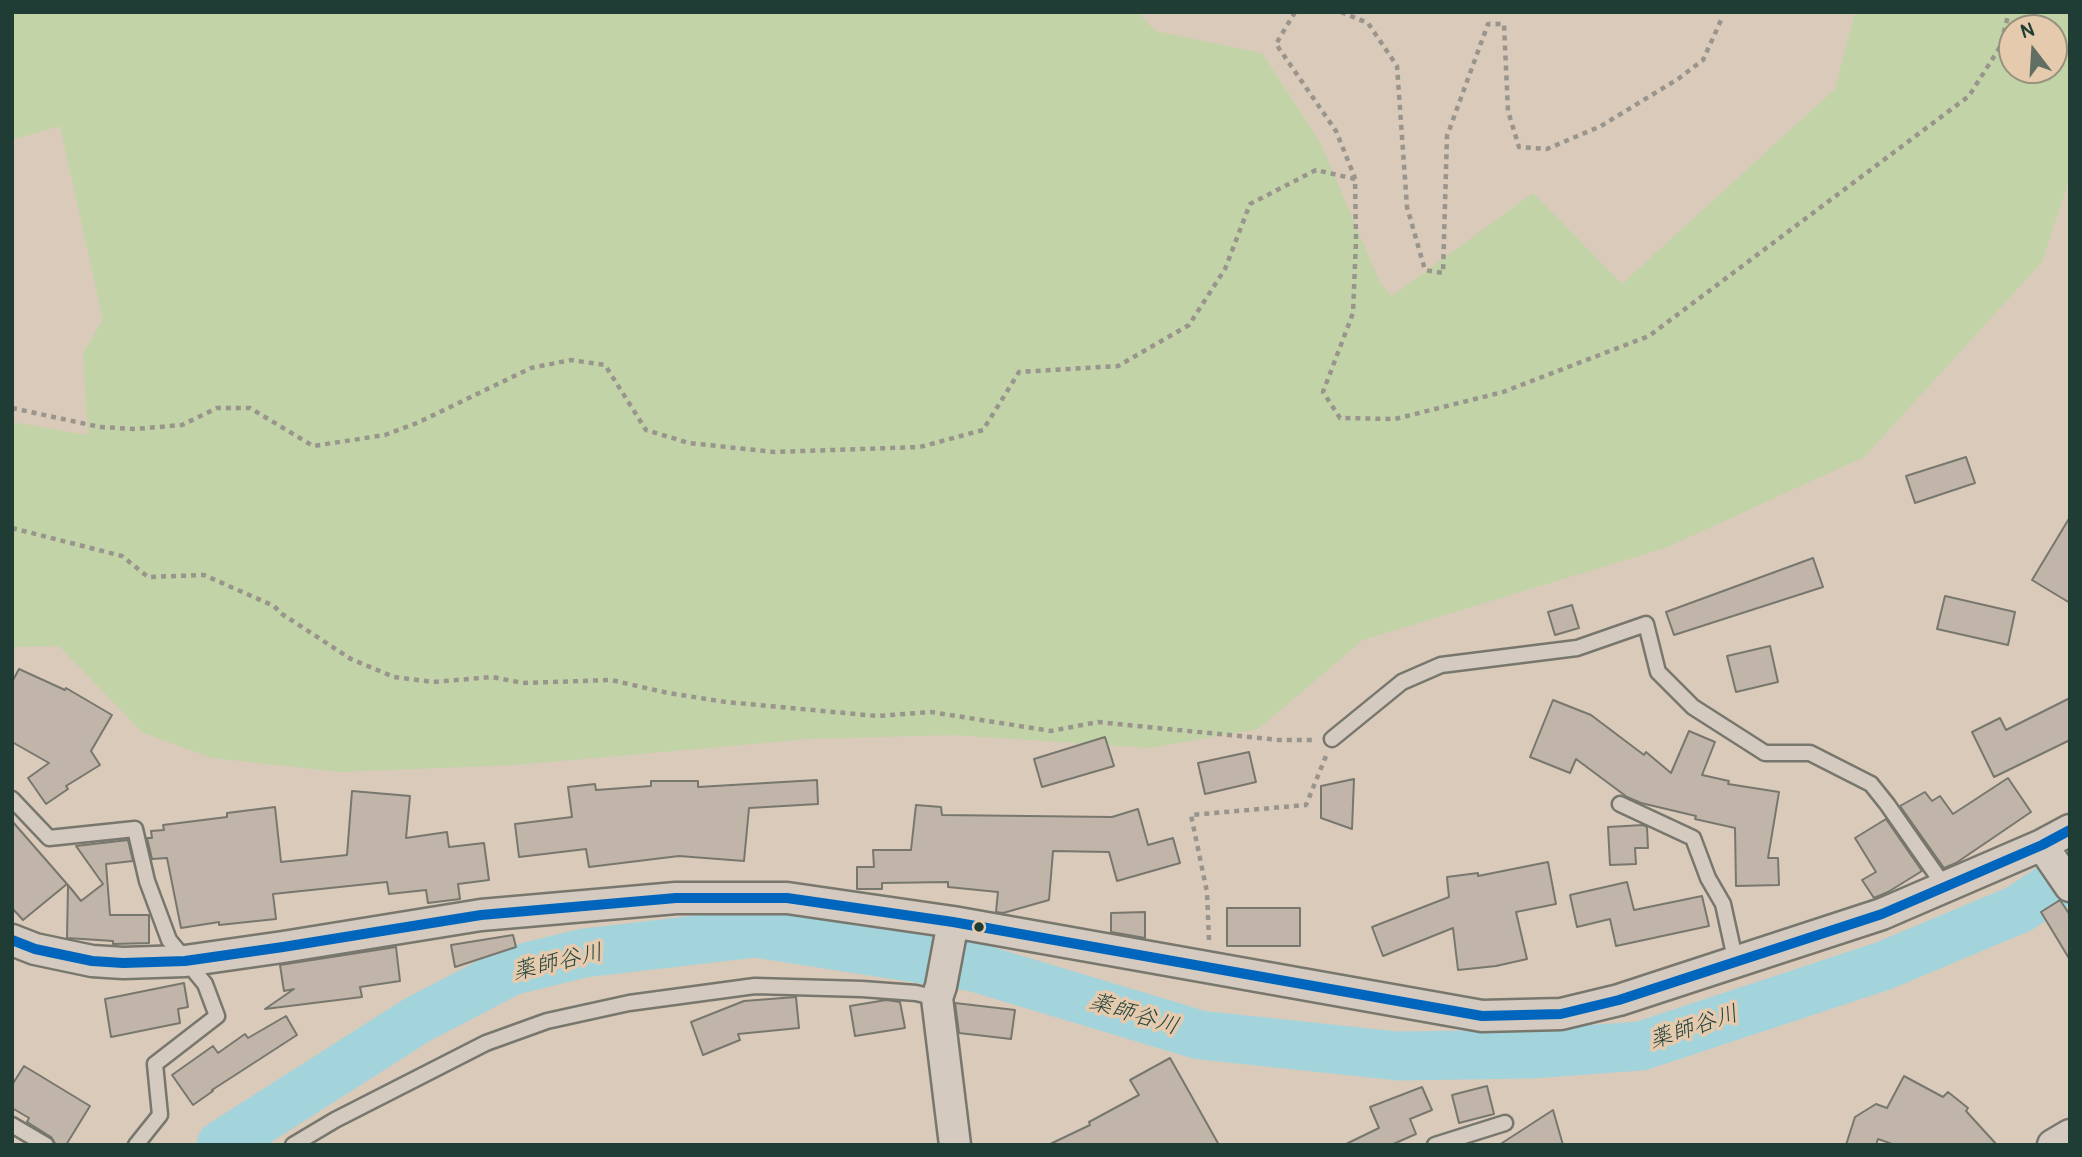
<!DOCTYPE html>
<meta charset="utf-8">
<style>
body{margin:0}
#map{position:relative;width:2082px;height:1157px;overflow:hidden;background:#d9caba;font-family:Pangolin,sans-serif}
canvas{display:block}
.frame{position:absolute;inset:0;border:14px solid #1f3d34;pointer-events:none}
.north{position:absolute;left:1998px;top:14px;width:70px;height:70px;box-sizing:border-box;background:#e6caad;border:2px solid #96927d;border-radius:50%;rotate:343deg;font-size:19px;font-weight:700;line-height:28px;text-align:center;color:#1f3d34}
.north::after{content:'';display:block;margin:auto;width:24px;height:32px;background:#606e63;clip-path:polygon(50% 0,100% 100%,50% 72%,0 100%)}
</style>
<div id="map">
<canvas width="2082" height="1157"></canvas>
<div class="frame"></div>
<div class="north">N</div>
</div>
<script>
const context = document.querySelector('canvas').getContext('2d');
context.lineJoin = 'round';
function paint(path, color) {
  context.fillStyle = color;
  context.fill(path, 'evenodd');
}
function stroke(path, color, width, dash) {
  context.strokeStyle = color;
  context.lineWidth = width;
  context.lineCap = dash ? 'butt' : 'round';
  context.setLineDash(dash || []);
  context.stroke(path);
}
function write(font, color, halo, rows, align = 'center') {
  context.font = font + ' Pangolin,"Klee One",sans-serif';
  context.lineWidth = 7;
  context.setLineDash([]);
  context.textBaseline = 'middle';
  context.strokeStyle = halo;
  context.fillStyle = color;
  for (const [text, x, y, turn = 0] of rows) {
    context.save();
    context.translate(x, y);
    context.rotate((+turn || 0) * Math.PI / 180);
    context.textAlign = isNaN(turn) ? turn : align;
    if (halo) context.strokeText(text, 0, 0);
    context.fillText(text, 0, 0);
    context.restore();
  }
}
paint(new Path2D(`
 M12,12h1126l17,19 107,22 58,89 60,141 12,13 141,-103 89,91 213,-195 20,-77h215v165l-28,85 -178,195 -199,91 -302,92 -105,89 -108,19 -196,-13 -144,4 -295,26 -174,7 -129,-14 -69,-25 -84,-87 -47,1v-225l76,13 -5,-82 20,-33 -43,-194 -48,14zM2012,28h42v42h-42z`), '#c2d3a7');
stroke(new Path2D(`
 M221,1145l196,-125 94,-49 73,-18 172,-20 218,34 226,68 198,21 133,-2 110,-8 242,-80 136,-57 51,-34`), '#a3d4dc', 49);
const building = new Path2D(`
 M1966,457l9,26 -60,20 -9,-27z
 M2070,517v86l-38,-23z
 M1813,558l10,29 -149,48 -8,-23z
 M1945,596l70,16 -7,33 -71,-16z
 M1572,605l7,23 -24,7 -7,-23z
 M1770,646l8,36 -42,10 -9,-36z
 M19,669l46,21 1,-2 46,27 -21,36 9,14 -34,21 2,3 -22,15 -18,-26 21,-15 -37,-21v-60z
 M2070,698v42l-76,37 -22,-45 28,-14 6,12z
 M1553,700l38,15 53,40 2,-3 25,21 18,-42 26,11 -13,33 27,6 -1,3 51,8 -11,66h10l1,27 -43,1 -1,-58 -40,-9 1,-3 -55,-13 -14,-6 -51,-38 -6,14 -40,-16z
 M1105,737l9,29 -72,21 -8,-28z
 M1249,752l7,30 -51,12 -7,-31z
 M2008,778l23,34 -75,51 -12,5 -44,-62 25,-14 7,9 8,-5 13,18z
 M1354,779l-2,50 -31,-11v-32z
 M817,780l1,24 -69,4 -5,53 -65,-5 -90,11 -3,-18 -67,8 -4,-33 57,-7 -4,-30 27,-3 1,6 55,-4v-5h47v6z
 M352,791l58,5 -4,42 41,-6 2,15 35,-4 5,37 -31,4 2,15 -32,4 -2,-13 -37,4 -2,-12 -114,12 3,25 -57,6v-3l-38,6 -14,-70 -15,1 -5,-21h5l-1,-7 13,-1 -1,-5 64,-8v-4l48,-6 6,55 66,-7z
 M916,805l25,2 1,8 170,2 26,-8 10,36 25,-7 7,25 -63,18 -8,-29 -56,-1 -4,49 -46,13 -7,-1 2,-20 -50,-5v-5l-66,1v6h-25v-22h17l-1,-17h38z
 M1886,819l36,52 -34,21 -14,6 -12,-18 14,-8 -21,-34z
 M12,821l55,63 -44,36 -11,-12z
 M1643,825l4,2 1,21h-13l1,16 -26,1 -2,-38z
 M128,840l5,21 -27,3 4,51h39v28l-36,1v-3l-46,-3 1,-53 13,16 22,-17 -27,-38z
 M1548,862l8,42 -40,8 11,47 -31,7 -38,4 -5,-42 -70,28 -11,-29 77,-30 -2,-20 31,-4v3z
 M1627,882l7,28 68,-14 7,30 -93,20 -6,-27 -33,8 -7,-32z
 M2060,900l10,15v45l-29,-48z
 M1227,908h73v38h-73z
 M1145,912v26l-34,-6v-19z
 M513,935l3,12 -61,20 -4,-22z
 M396,947l4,34 -40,6 2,10 -97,12 29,-20 -10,2 -4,-26z
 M184,983l4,24 -10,2 2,14 -69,14 -6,-38z
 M796,997l3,31 -61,6 2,6 -37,15 -12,-33 53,-21z
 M886,1000l14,2 5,26 -50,8 -5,-30z
 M955,1003l60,7 -4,29 -52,-6z
 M286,1016l11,19 -85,55 1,1 -20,14 -21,-30 41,-29 5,7 27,-19 3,4z
 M1170,1058l49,87h-171l42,-20 -1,-3 50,-27 -9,-15z
 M24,1066l66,40 -24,39h-10l-5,-8 -24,-15 2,-4 -17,-10v-23z
 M1904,1076l39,21 5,-5 20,16 -2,3 31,34h-102l-17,-6 -2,6h-30l9,-28 21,-13 11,4z
 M1487,1086l7,28 -35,9 -7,-28z
 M1422,1087l10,23 -22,9 6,15 -25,11h-47l35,-17 -9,-21z
 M1553,1110l10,35h-64z`);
paint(building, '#c0b5a8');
stroke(building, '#78776e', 2);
const service = new Path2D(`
 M1332,739l70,-57 39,-17 136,-17 69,-24 12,48 35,35 72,46h45l61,31 16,20 58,83
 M12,799l37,39 86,-9 12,52 22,59 36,44 12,32 -62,48 5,51 -24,30
 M1620,804l73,34 15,40 15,26 13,59
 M12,1125l34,20
 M293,1145l42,-25 151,-77 61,-22 82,-18 126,-17 107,3 54,4 21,5
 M1435,1145l70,-22`);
const minor = new Path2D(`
 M2042,845l28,41
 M953,922l-12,64 -4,12 18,147
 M12,940l23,9 57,12 31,2 62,-2 98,-14 198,-32 195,-17h111l166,24 529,94 79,-2 58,-14 263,-86 160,-69 28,-15
 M2053,1145l17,-10`);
stroke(service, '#78776e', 19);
stroke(minor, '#78776e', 35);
stroke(new Path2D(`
 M1295,12l-19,32 60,87 19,47
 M1341,12l27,11 29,43 10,141 18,63 18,3 4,-137 41,-112h16l4,87 11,36 28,2 54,-23 77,-47 25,-19 19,-42
 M12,408l88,19 35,2 47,-4 35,-17h33l63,38 72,-11 32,-12 114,-55 40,-8 34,5 41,65 43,13 85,9 146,-5 63,-17 36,-58 99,-6 71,-41 36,-56 25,-65 66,-34 39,9 1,61 -3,73 -30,79 17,26 55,1 108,-27 146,-56 320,-240 31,-49 9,-35
 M12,528l110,28 26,21 56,-2 70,31 8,8 69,45 43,18 39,5 59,-5 31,6 88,-3 57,13 58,9 151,14 54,-4 120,19 47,-9 181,18h34
 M1209,940l-2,-48 -16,-77 115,-10 20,-49`), '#99958d', 4.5, [5, 5]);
stroke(service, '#d4cabf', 14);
stroke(minor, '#d4cabf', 30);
stroke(new Path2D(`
 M12,940l23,9 57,12 31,2 62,-2 98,-14 198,-32 195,-17h111l166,24 529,94 79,-2 58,-14 263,-86 160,-69 28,-15`), '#0065bd', 10);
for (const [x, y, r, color] of [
 [979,927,6,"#1f3d34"]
]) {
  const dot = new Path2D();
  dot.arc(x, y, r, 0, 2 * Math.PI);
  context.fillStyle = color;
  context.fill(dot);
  stroke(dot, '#e6caad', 2.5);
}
write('italic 23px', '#24453d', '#e6caad', [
 ["薬師谷川",558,963,-13],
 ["薬師谷川",1134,1015,17],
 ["薬師谷川",1694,1028,-18]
]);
</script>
